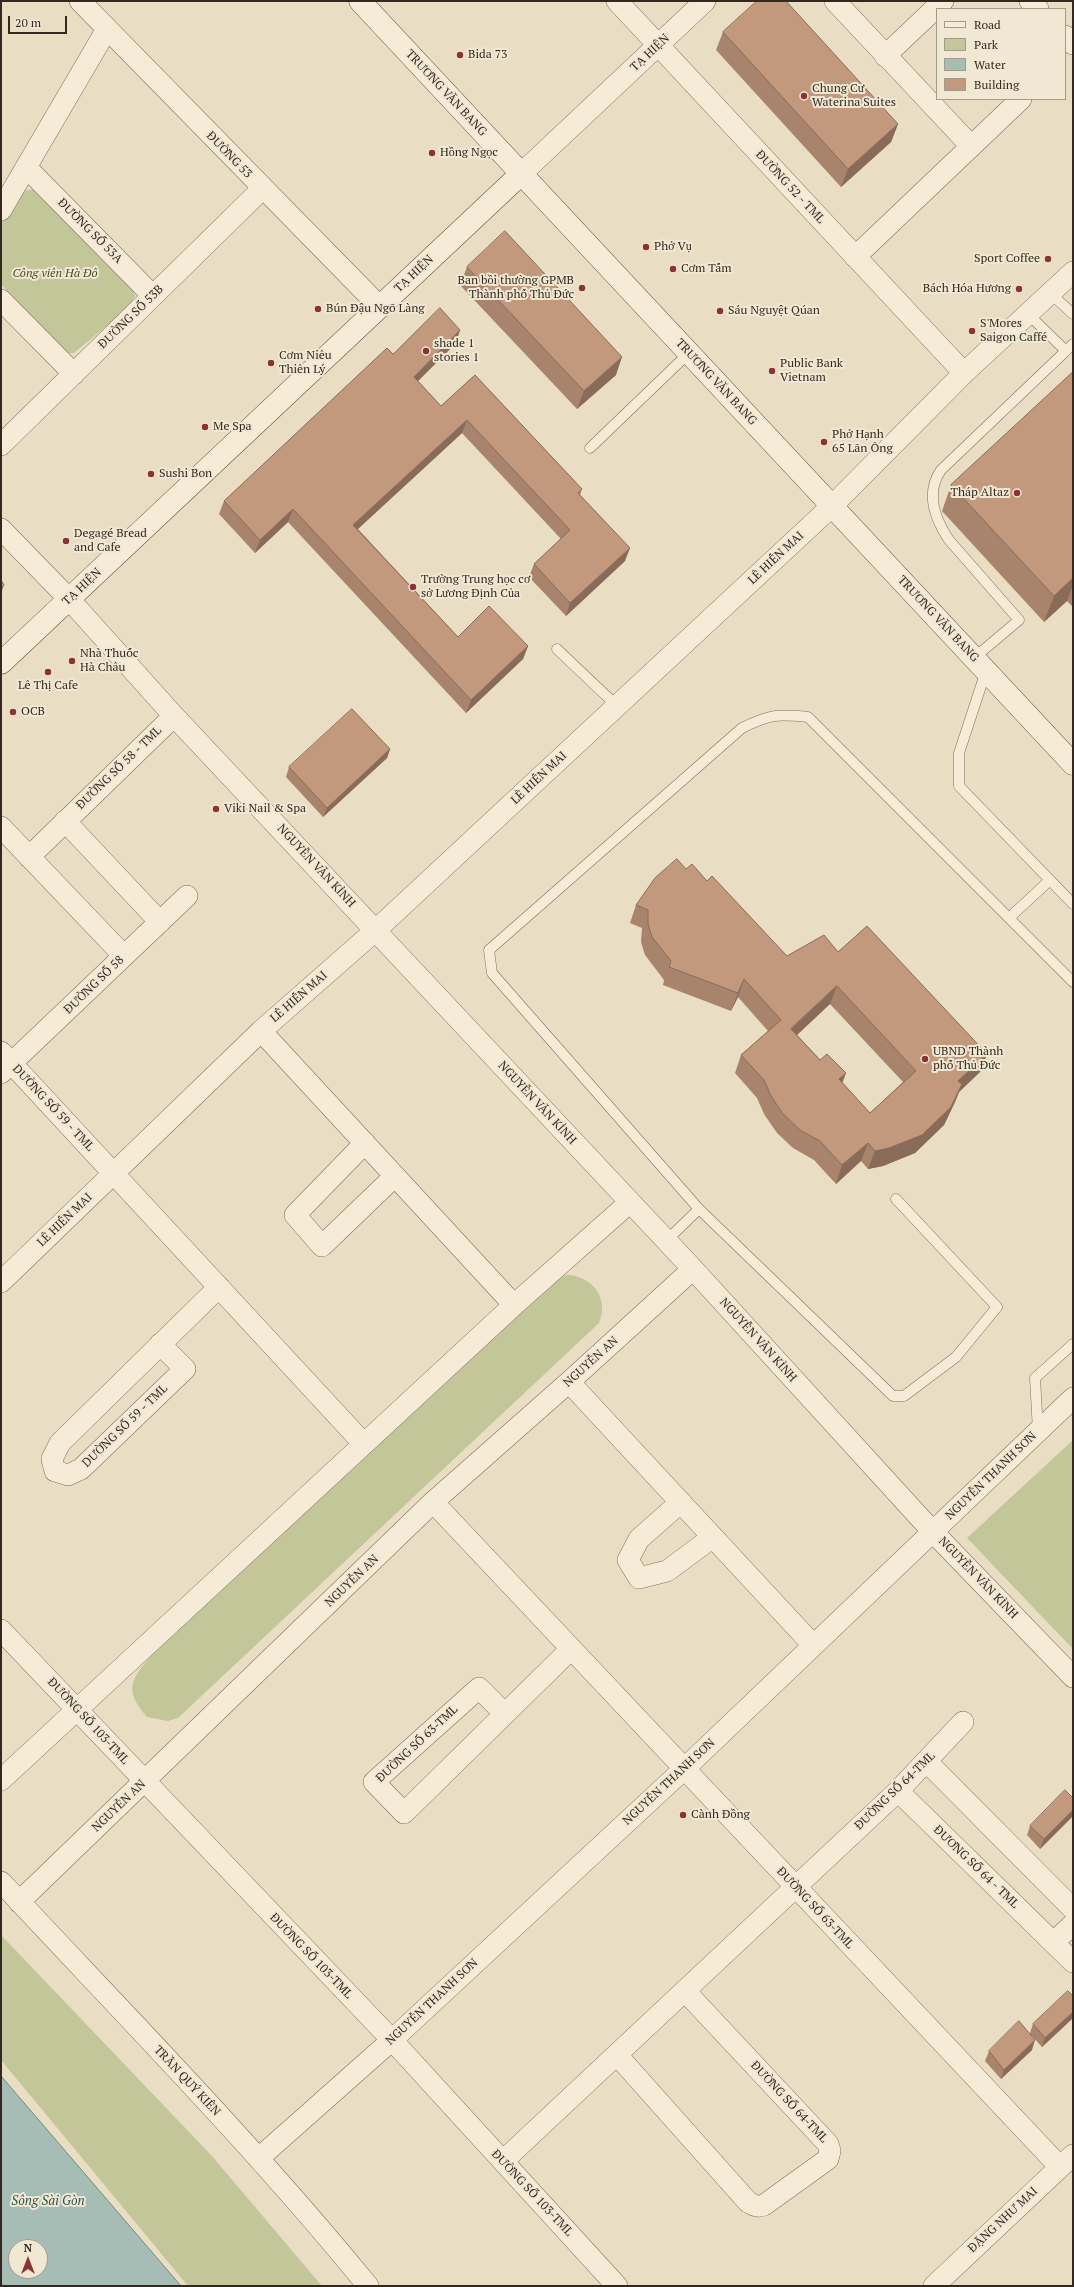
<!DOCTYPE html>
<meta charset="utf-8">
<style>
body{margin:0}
#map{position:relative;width:1074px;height:2287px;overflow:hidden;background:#e9ddc4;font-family:"PT Serif",serif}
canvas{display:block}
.frame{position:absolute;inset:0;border:2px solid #33281f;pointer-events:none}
.legend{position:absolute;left:936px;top:8px;width:130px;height:92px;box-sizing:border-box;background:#f1e8d3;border:1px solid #a59b8b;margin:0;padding:5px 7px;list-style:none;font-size:12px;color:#33281f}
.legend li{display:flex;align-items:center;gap:8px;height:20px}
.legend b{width:20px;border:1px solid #a59b8b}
.north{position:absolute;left:8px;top:2239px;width:40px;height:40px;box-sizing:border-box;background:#f1e8d3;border:1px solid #a59b8b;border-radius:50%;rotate:0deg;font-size:11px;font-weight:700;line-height:16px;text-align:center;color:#33281f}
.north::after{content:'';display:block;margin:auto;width:14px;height:18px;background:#8a3336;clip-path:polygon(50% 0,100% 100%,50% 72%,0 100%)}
.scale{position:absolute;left:8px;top:16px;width:59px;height:18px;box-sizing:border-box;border:2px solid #33281f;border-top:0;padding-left:5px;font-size:12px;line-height:14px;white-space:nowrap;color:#33281f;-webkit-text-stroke:3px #f1e8d3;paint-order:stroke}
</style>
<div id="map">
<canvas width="1074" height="2287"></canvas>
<div class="frame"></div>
<ul class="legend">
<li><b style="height:5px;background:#f5ebd7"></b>Road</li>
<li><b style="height:11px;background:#c2c699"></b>Park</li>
<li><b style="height:11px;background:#a6bdb5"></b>Water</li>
<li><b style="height:11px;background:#c3997e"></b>Building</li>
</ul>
<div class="north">N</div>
<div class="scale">20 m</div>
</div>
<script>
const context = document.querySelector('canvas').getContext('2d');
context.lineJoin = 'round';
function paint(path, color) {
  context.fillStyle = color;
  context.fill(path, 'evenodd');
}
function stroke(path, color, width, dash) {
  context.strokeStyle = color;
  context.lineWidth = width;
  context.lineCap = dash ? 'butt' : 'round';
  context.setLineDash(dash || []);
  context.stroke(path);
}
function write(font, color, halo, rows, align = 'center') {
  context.font = font + ' "PT Serif",serif';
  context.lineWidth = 4;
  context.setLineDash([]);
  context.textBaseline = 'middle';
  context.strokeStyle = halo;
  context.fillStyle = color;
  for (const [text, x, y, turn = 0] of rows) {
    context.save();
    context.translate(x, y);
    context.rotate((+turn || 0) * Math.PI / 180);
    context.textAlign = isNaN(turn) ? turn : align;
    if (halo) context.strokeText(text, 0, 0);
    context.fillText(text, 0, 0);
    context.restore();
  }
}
paint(new Path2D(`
 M34,189l98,99 3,8 -6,11 -55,46h-10l-63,-69v-61l22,-32z
 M568,1275c26,2 41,24 31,48l-421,395 -10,3 -21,-4c-21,-25 -19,-34 2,-59l407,-380z
 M1073,1440v209l-106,-111z
 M1,1935l210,220 111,131h-134l-187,-226z`), '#c2c699');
const water = new Path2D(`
 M1,2076l180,210h-180zM16,2247h24v24h-24z`);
paint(water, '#a6bdb5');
stroke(water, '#6e8a82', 1);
const lane = new Path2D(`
 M1050,293l23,21
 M1028,314l38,37
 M590,448l99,-95
 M557,649l60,57
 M974,658l45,-38 -70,-80c-14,-21 -24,-47 -8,-70l132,-126
 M986,671l-27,82v33l114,118
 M1009,918l41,-38
 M699,1209l194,187h11l52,-39 41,-50 -101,-108
 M666,1241l33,-32 -207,-236 -3,-23 253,-222c29,-14 34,-14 66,-11l265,265
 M1038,1431l-3,-53 38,-34`);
const street = new Path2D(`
 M80,1l300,306
 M617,1l347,372
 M835,1l136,145
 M1030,1l8,8
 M1065,36l8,8
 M885,56l58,-55
 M26,167l127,129
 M521,174l184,-173
 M1,210l106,-181
 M855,257l166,-158
 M1,300l73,74
 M1,445l261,-256
 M1,529l68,70 105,117 519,553 240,263 140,145
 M65,821l95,101
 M1,827l123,129
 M29,857l145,-141
 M261,1031l253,274
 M1,1052l363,392
 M1,1073l186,-177
 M365,1143l-70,72 27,31 73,-70
 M1,1282l260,-251 115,-101 456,-424 132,-133 109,-101
 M160,1344l25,25 -104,100 -13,6 -13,-4 -3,-12 8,-16 159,-156
 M569,1382l244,263
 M433,1502l627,665
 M681,1502l-42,37 -11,21 11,18 28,-7 46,-34
 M1,1630l391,410 225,246
 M505,1714l-26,-26 -105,94 30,31 167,-164
 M927,1762l146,147
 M1,1780l513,-475 115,-102
 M898,1791l175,171
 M1,1882c124,133 252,263 367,404
 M19,1902l414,-400 136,-120 124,-113
 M1054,1942l19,-18
 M617,2055l131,147c6,3 9,6 16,3l64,-46 2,-8 -2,-7 -143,-153
 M259,2158l133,-118 292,-271 389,-371
 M503,2161l395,-370 65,-69
 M934,2286l139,-131`);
const secondary = new Path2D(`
 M360,1l713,763
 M1,663l520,-489`);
stroke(lane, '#826f5d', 11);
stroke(street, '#826f5d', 22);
stroke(secondary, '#645140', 23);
stroke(lane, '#f5ebd7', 10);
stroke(street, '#f5ebd7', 21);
stroke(secondary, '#f5ebd7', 22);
paint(new Path2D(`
 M723,32l175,92 -7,18 -50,45 -125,-137z
 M467,267l149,108 -39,34 -117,-124z
 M456,343l-38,38 23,25 34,-31 107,114 -2,6 45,66 -59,55 -37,-39 5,-13 27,-25 -99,-106 -104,96 100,108 70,9 -5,13 -57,54 -178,-191 -33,31 -36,-39 5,-13 169,-147z
 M1073,372v235l-6,-6 -23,21 -102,-111 9,-26z
 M390,749l-3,9 -64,59 -37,-40 3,-10z
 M686,869l21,12 80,75 51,-4 149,102 -7,18 -21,20 -4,10 -11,23 -29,28 -32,13 -15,3 -7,-8 -25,23 -22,-24 -21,-12 -16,-15 -13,-19 -7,-16 -22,-25 6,-18 27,-24 -30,-34 -7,14 -68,-26 1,-5 -19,-25 -4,-13 1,-14 -12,-5 6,-18zM830,1004l73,78 -33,31 -73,-78z
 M1073,1798v18l-33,33 -13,-14 3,-9z
 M1073,1996v22l-31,29 -10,-11v14l-31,29 -16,-18 4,-10 41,-18 3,-9z`), '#a8846c');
paint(new Path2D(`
 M898,124l-7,18 -50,45 7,-18z
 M460,330l-4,13 -47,47 5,-13z
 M622,357l-6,18 -39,34 7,-18z
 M467,420l-5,13 -114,105 5,-13z
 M293,509l-5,13 -33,31 5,-13z
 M630,548l-5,13 -59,55 4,-13z
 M1073,578v7l-6,16 -23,21 10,-26z
 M4,585l-3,8v-5z
 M528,646l-5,13 -57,54 5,-13z
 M390,749l-3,9 -64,59 4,-9z
 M744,979l-6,18 -7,14 7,-18z
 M837,986l-7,18 -46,43 7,-18z
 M987,1054l-7,18 -21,20 -4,10 -11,23 -29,28 -32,13 -15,3 7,-18 83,-70z
 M846,1073l-7,19v-13z
 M868,1143l-7,18 -25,23 6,-19z
 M1073,1810v6l-33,33 4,-10z
 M1073,2012v6l-31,29 3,-9z
 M1035,2040l-3,10 -31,29 3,-9z`), '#886b58');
const building = new Path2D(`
 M757,1h29l112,123 -50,45 -125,-137z
 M505,231l117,126 -38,34 -117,-124z
 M440,308l20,22 -46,47 27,29 34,-31 107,114 -4,4 52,55 -60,55 -36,-39 36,-34 -103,-110 -114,105 105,112 31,-31 39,40 -57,54 -178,-191 -33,31 -36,-39 163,-153 6,6z
 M1073,372v206l-19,18 -103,-111z
 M1,580l3,5 -3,3z
 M352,709l38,40 -63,59 -38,-41z
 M677,859l9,10 6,-5 15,17 5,-5 75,80 37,-21 14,17 29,-26 120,128 -29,27 4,3 -11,23 -29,28 -33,13 -14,3 -7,-8 -26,22 -22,-24 -20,-11 -17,-16 -12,-18 -7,-16 -23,-25 40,-35 -37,-41 -6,14 -69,-26 2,-6 -19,-24 -4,-13v-14l-12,-5 19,-27zM837,986l79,85 -46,42 -31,-34 7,-6 -19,-19 -7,6 -29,-31z
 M1065,1790l8,8v12l-29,29 -14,-13z
 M1068,1991l5,5v16l-28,26 -12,-14z
 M1019,2021l16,19 -31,30 -15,-19z`);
paint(building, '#c3997e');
stroke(building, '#886b58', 1);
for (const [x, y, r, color] of [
 [460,55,4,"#8a3336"],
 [804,96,4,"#8a3336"],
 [432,153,4,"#8a3336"],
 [646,247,4,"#8a3336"],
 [1048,259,4,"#8a3336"],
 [673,269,4,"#8a3336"],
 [582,288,4,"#8a3336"],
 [1019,289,4,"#8a3336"],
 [318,309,4,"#8a3336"],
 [720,311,4,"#8a3336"],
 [972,331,4,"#8a3336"],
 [426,351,4,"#8a3336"],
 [271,363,4,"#8a3336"],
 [772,371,4,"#8a3336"],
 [205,427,4,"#8a3336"],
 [824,442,4,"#8a3336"],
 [151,474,4,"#8a3336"],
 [1017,493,4,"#8a3336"],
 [66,541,4,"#8a3336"],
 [413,587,4,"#8a3336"],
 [72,661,4,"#8a3336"],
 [48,672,4,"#8a3336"],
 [13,712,4,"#8a3336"],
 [216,809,4,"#8a3336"],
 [925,1059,4,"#8a3336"],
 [683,1815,4,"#8a3336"]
]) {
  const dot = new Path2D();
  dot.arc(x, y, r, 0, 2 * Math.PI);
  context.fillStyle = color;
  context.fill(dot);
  stroke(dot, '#f1e8d3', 1.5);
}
write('12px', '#33281f', '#f1e8d3', [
 ["TẠ HIỆN",650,53,-43],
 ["TRƯƠNG VĂN BANG",446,93,47],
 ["ĐƯỜNG 53",229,155,46],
 ["ĐƯỜNG 52 - TML",790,187,47],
 ["ĐƯỜNG SỐ 53A",90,231,45],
 ["TẠ HIỆN",414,274,-43],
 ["ĐƯỜNG SỐ 53B",131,317,-44],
 ["TRƯƠNG VĂN BANG",716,382,47],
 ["LÊ HIẾN MAI",776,558,-43],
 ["TẠ HIỆN",82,587,-43],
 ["TRƯƠNG VĂN BANG",938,619,47],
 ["ĐƯỜNG SỐ 58 - TML",119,768,-44],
 ["LÊ HIẾN MAI",539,778,-43],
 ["NGUYỄN VĂN KỈNH",316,866,47],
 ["ĐƯỜNG SỐ 58",94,985,-44],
 ["LÊ HIẾN MAI",299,997,-41],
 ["NGUYỄN VĂN KỈNH",537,1103,47],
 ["DƯỜNG SỐ 59 - TML",53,1108,47],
 ["LÊ HIẾN MAI",65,1220,-44],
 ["NGUYỄN VĂN KỈNH",758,1340,48],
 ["NGUYỄN AN",591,1362,-42],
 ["DƯỜNG SỐ 59 - TML",125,1426,-44],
 ["NGUYỄN THANH SƠN",991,1476,-44],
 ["NGUYỄN VĂN KỈNH",978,1578,46],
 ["NGUYỄN AN",352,1581,-44],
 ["ĐƯỜNG SỐ 103-TML",88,1721,47],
 ["ĐƯỜNG SỐ 63-TML",417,1744,-43],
 ["NGUYỄN THANH SƠN",669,1782,-43],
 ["ĐƯỜNG SỐ 64-TML",895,1791,-44],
 ["NGUYỄN AN",119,1806,-44],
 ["ĐƯƠNG SỐ 64 - TML",976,1867,44],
 ["ĐƯỜNG SỐ 63-TML",815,1908,47],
 ["ĐƯỜNG SỐ 103-TML",311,1956,46],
 ["NGUYỄN THANH SƠN",432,2002,-43],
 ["TRẦN QUÝ KIÊN",187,2081,47],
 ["ĐƯỜNG SỐ 64-TML",789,2102,47],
 ["ĐƯỜNG SỐ 103-TML",532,2193,47],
 ["ĐẶNG NHƯ MAI",1003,2220,-43]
]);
write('12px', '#33281f', '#f1e8d3', [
 ["Bida 73",468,55],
 ["Chung Cư",812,89],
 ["Waterina Suites",812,103],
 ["Hồng Ngọc",440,153],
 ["Phở Vụ",654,247],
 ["Sport Coffee",1040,259,"right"],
 ["Cơm Tấm",681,269],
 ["Ban bồi thường GPMB",574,281,"right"],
 ["Thành phố Thủ Đức",574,295,"right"],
 ["Bách Hóa Hương",1011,289,"right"],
 ["Bún Đậu Ngõ Làng",326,309],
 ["Sáu Nguyệt Qúan",728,311],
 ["S'Mores",980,324],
 ["Saigon Caffé",980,338],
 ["shade 1",434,344],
 ["stories 1",434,358],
 ["Cơm Niêu",279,356],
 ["Thiên Lý",279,370],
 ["Public Bank",780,364],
 ["Vietnam",780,378],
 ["Me Spa",213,427],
 ["Phở Hạnh",832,435],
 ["65 Lãn Ông",832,449],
 ["Sushi Bon",159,474],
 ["Tháp Altaz",1009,493,"right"],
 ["Degagé Bread",74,534],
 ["and Cafe",74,548],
 ["Trường Trung học cơ",421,580],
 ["sở Lương Định Của",421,594],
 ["Nhà Thuốc",80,654],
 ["Hà Châu",80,668],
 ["Lê Thị Cafe",48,686,"center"],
 ["OCB",21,712],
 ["Viki Nail & Spa",224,809],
 ["UBND Thành",933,1052],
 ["phố Thủ Đức",933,1066],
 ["Cành Đồng",691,1815]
], 'left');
write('italic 12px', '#454e28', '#f1e8d3', [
 ["Công viên Hà Đô",55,274]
]);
write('italic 13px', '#30524e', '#f1e8d3', [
 ["Sông Sài Gòn",48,2201]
]);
</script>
